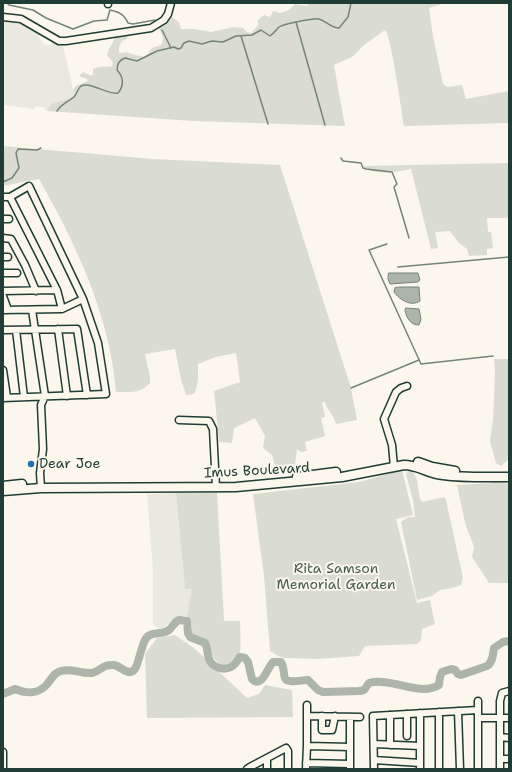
<!DOCTYPE html>
<style>
body{margin:0}
#map{position:relative;width:512px;height:772px;overflow:hidden;background:#fbf7ec;font-family:"Shantell Sans",sans-serif}
canvas{display:block}
.frame{position:absolute;inset:0;border:4px solid #1f3d34;pointer-events:none}
</style>
<div id="map">
<canvas width="512" height="772"></canvas>
<div class="frame"></div>
</div>
<script>
const context = document.querySelector('canvas').getContext('2d');
context.lineJoin = 'round';
function paint(path, color) {
  context.fillStyle = color;
  context.fill(path, 'evenodd');
}
function stroke(path, color, width, dash) {
  context.strokeStyle = color;
  context.lineWidth = width;
  context.lineCap = dash ? 'butt' : 'round';
  context.setLineDash(dash || []);
  context.stroke(path);
}
function write(font, color, halo, rows, align = 'center') {
  context.font = font + ' "Shantell Sans",sans-serif';
  context.lineWidth = 4;
  context.setLineDash([]);
  context.textBaseline = 'middle';
  context.strokeStyle = halo;
  context.fillStyle = color;
  for (const [text, x, y, turn = 0] of rows) {
    context.save();
    context.translate(x, y);
    context.rotate((+turn || 0) * Math.PI / 180);
    context.textAlign = isNaN(turn) ? turn : align;
    if (halo) context.strokeText(text, 0, 0);
    context.fillText(text, 0, 0);
    context.restore();
  }
}
paint(new Path2D(`
 M3,22h17l20,12 -2,2 7,9h4l5,-3 9,3 11,49 -6,5 -17,5 -4,7 -2,-1 -1,-3h-2l-6,-1 -2,3 -31,-4z
 M176,493l9,95 7,1v5l-5,22 -11,1 -9,8 -4,3h-4l-6,-3v-54l-6,-77z`), '#eae9de');
paint(new Path2D(`
 M308,3h137l-16,5 4,28 10,48 4,3 15,-2 4,14 43,-8v32l-105,3c-2,-13 -13,-91 -19,-96l-21,15 -12,12 -18,8 11,61 -152,-5 -146,-10 4,-7 17,-5 6,-5 -1,-4 3,-4 12,-5 -1,-2 -8,-3 4,-4 9,4 1,-3v-4c9,-4 12,-1 19,-3l1,-4 -6,-7c2,-8 7,-13 9,-20l12,-1 -1,5 -5,2 -3,6v6h4l3,-1 9,3 10,2 7,-9 9,-3c4,-7 1,-12 -4,-18l12,-12 10,7 2,7h13l17,3 23,-5 9,1 4,4 4,1 7,-8v-5l6,-5 6,2 3,-6 7,2 9,-3 6,-6 12,2z
 M3,146l150,13 127,6 71,223 6,32 -21,4c-2,-9 -9,-13 -11,-22h-3l3,15 -4,1 4,18 -20,6 2,9 -6,1 -4,-3 -3,23 -17,1 -5,-18 -9,-7 2,-12 -10,-18 -21,10 -2,15 -12,-1 -1,-1 -5,-50 26,-9 -4,-29 -20,4 -18,7c0,9 1,22 -4,30l-8,1 -5,-16 -6,-30 -30,5 5,23v6c-10,11 -20,9 -34,9 -6,-76 -40,-148 -77,-213l-36,7z
 M509,163v55h-22l1,14h3l2,16 -6,1v6l-18,1 -2,-7 -9,-7 -8,-11 -15,1 3,16 -7,1 -20,-80c-12,3 -39,7 -48,-3z
 M494,359h15v100l-8,7 -5,-3 -6,-22 3,-21 2,-47z
 M402,470l11,45 -17,4 21,84 13,-3 5,24 -13,5 -1,11 -4,4 -52,2 -6,10 -42,3 -33,-1 -6,-2 -8,-5 -6,-75 -11,-82 106,-12z
 M408,470h4l5,10 3,19 2,3 22,-5 2,3 17,78 -2,7 -9,3 -12,2 -8,6 -15,4 -16,-78 7,-5h7l-2,-17 -7,-26z
 M495,480l14,4v99h-20l-17,-26 2,-10 -9,-24 -8,-38 35,-2z
 M217,492l7,129h16c0,9 2,27 -1,34 -6,17 -20,13 -27,0 -2,-3 -3,-8 -3,-12l-7,-4 -9,-1 -2,-18 -4,-4 5,-27h-7l-9,-96z
 M175,635l19,13 53,50 12,-4 6,-9 27,5 1,27 -146,1 -2,-64 12,-16z`), '#dbdcd1');
const water = new Path2D(`
 M389,273h29l2,7 -2,2 -28,2 -2,-5z
 M400,287h19l1,14c-9,6 -20,-1 -26,-9l1,-4z
 M406,308l13,1 2,10 -2,6c-8,0 -12,-6 -14,-14z`);
paint(water, '#adb4aa');
stroke(water, '#74847b', 1);
stroke(new Path2D(`
 M7,3l2,2 24,5 13,8 27,11 21,-8 13,-1 3,-10c9,2 14,4 18,13l5,1 22,-4
 M296,22l29,103
 M162,30l9,18
 M241,36l27,88
 M57,111c4,-7 11,-9 17,-14 3,-3 4,-9 7,-11 10,-5 25,9 37,7 6,-7 6,-16 -1,-23 0,-6 2,-10 8,-12l12,3 20,-10 17,-4 4,2 3,-1 3,-5 5,-2 13,3 10,-3 11,1 13,-6 16,-1 9,-5 9,6c4,-3 6,-6 9,-9 4,-3 35,-9 40,-8 7,2 12,9 20,9l9,-11 3,-14
 M341,158l2,3 18,2 2,5 3,1 26,3 5,12 -3,3 15,51
 M3,182l9,-4 7,-10 -3,-15 2,-4 19,1 4,-2
 M387,244l-18,6 52,114 72,-8
 M398,267l111,-10
 M351,388l68,-28`), '#74847b', 1.5);
stroke(new Path2D(`
 M3,694l12,-5c12,5 25,5 33,-6 4,-5 7,-11 13,-12 11,-3 20,3 31,2 9,-2 10,-9 22,-8 7,1 12,10 19,6 5,-3 8,-24 12,-31 5,-10 16,-4 24,-10 4,-3 5,-8 10,-10l8,1 1,12 2,4 15,6c3,5 2,11 4,16 3,8 14,12 22,8 4,-2 6,-6 9,-10l5,1 3,4 4,17c10,10 15,-11 21,-17h8c5,7 0,19 9,19 6,1 12,-1 18,-1l10,10 5,2 37,-1 4,-1 5,-7c23,-6 50,14 70,2l1,-8 2,-5 9,-3 4,1 3,4 3,1 26,-9c6,-4 6,-12 7,-18l9,-6 6,-1`), '#adb4aa', 8);
const minor = new Path2D(`
 M108,3v1
 M3,17l18,2 38,22h7l85,-13 13,-8 4,-6 3,-11
 M3,197h7l19,-11 54,113
 M10,197l47,93 5,19
 M3,219h6
 M3,238l8,1 14,26 11,26
 M3,257h5
 M3,273h14
 M3,291l54,-1
 M3,296l5,14
 M3,310l59,-1 21,-10 15,44 8,51 -103,4
 M32,310l13,86 -4,9 2,44 -3,24 1,15
 M58,329l9,67
 M3,330l74,-1 10,66
 M16,330l8,67
 M3,370l4,27
 M179,420l30,1 4,8 3,58
 M394,467l-2,-22 -8,-26 12,-27 5,-4 6,-2
 M458,711l2,58
 M439,712v57
 M407,714v22
 M390,715v30
 M307,716l53,1
 M322,716v14h10l3,-14
 M478,718h31
 M500,737l9,1
 M374,744l46,2
 M307,746l43,1
 M3,752v17
 M500,759h9
 M374,760l46,3
 M306,763l44,1
 M247,769l3,-2 36,-19 2,3v18
 M267,769v-11
 M306,769l1,-23v-41
 M350,769v-52
 M374,769l-1,-53 105,-6
 M420,769v-56
 M478,769v-68
 M500,769v-68l2,-8 7,-2`);
const major = new Path2D(`
 M418,462l14,5 23,4
 M297,477l39,-5
 M3,486l19,-2
 M3,491l38,-3 195,-1 106,-10 62,-12c14,0 25,9 39,10 22,3 44,2 66,2`);
stroke(minor, '#1f3d34', 9);
stroke(major, '#1f3d34', 11);
stroke(minor, '#fbf7ec', 6);
stroke(major, '#fbf7ec', 8);
for (const [x, y, r, color] of [
 [31,464,4,"#1f6fb2"]
]) {
  const dot = new Path2D();
  dot.arc(x, y, r, 0, 2 * Math.PI);
  context.fillStyle = color;
  context.fill(dot);
  stroke(dot, '#fbf7ec', 1.5);
}
write('14px', '#1f3d34', '#fbf7ec', [
 ["Dear Joe",39,464]
], 'left');
write('14px', '#1f3d34', '#fbf7ec', [
 ["Imus Boulevard",257,471,-3]
]);
write('14px', '#455d53', '#fbf7ec', [
 ["Rita Samson",336,569],
 ["Memorial Garden",336,585]
]);
</script>
